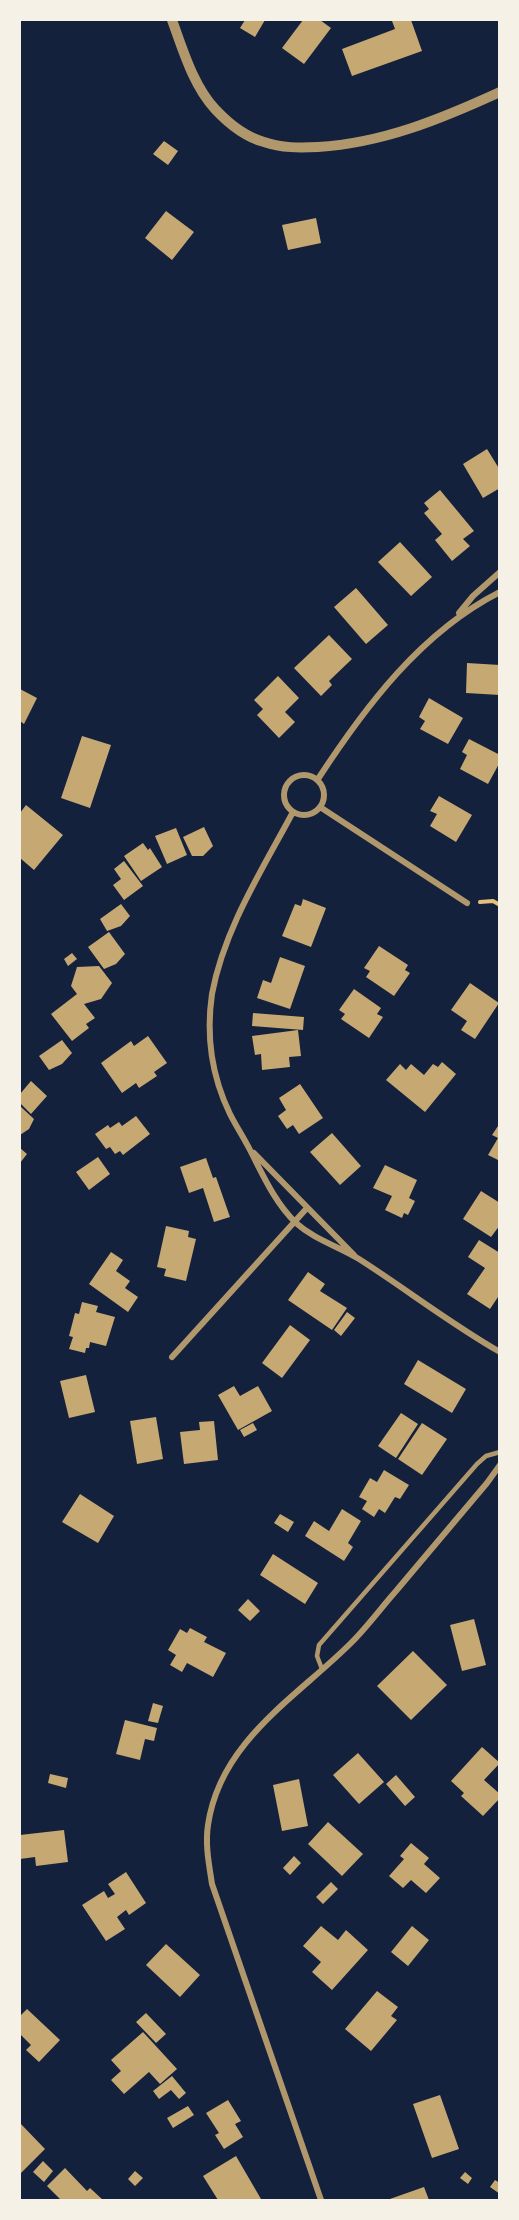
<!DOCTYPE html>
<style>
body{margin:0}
#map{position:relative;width:519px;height:2220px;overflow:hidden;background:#14213d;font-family:Helvetica,sans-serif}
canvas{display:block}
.frame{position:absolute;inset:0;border:21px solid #f6f1e7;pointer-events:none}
</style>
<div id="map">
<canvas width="519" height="2220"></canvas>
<div class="frame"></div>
</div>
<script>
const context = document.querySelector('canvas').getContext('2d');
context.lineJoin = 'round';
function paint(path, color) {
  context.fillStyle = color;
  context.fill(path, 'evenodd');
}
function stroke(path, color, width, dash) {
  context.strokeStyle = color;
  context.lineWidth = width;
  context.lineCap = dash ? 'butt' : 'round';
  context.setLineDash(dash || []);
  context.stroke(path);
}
paint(new Path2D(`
 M245,20h20l-10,17 -15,-9z
 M303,20h17l11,8 -27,36 -22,-16z
 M395,20h16l11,31 -70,25 -10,-27 53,-20 -3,-8z
 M164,141l14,10 -10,14 -15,-11z
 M166,211l28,21 -22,28 -27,-22z
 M316,218l5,25 -33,7 -6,-25z
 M487,449l13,21v18l-17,10 -20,-34z
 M440,490l34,41 -11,8 7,7 -18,15 -17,-21 7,-6 -18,-21 5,-4 -5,-6z
 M400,542l32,35 -21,19 -33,-34z
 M356,588l32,37 -22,19 -32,-37z
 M329,635l23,24 -23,22 3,4 -11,11 -27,-28z
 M467,663l33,2v30l-34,-2z
 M278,676l21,22 -14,14 10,10 -16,16 -22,-23 6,-6 -9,-9z
 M20,689l17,9 -13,26 -4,-3z
 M429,698l34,20 -15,26 -28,-15 5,-8 -6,-4z
 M82,736l29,9 -21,63 -29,-10z
 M469,739l31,16v7l-12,22 -28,-15 7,-14 -5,-3z
 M439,796l33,19 -16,27 -26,-16 7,-12 -7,-3z
 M26,805l37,30 -29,35 -14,-12v-45z
 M204,827l9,19 -10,10h-11l-9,-19z
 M176,828l11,27 -20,9 -12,-28z
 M143,843l5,7 2,-2 12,19 -21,14 -17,-25z
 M124,861l19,25 -19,14 -11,-15 8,-6 -7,-10z
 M303,899l23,9 -15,39 -29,-11 13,-32 6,2z
 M121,904l9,12 -9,10 -14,5 -7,-12z
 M109,932l16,22 -9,10 -12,5 -16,-22z
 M379,946l29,19 -3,5 5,3 -16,23 -28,-19 4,-6 -6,-3z
 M72,953l5,6 -9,7 -4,-7z
 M280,957l25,9 -15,43 -33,-11 6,-18 8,3z
 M99,966l13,17 -11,16 -17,5 11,14 -9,6 3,4 -17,13 -21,-27 26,-20 -6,-8 6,-19z
 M470,983l29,20 -24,36 -14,-9 6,-9 -16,-11z
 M354,989l27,19 -4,6 6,3 -14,21 -28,-19 4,-5 -6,-4z
 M253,1013l51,4 -1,13 -51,-4z
 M298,1030l3,26 -12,1 1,10 -28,3 -1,-16 -6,1 -3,-19z
 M148,1036l19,27 -13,9 3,4 -18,12 -3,-5 -14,10 -21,-30 30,-22 3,5z
 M62,1040l10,13 -10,11 -13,6 -10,-14z
 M442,1062l14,12 -31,38 -39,-32 14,-16 6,6 5,-6 13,11 9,-11 5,3z
 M31,1081l16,15 -16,18 -11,-11v-9z
 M300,1084l23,34 -24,16 -6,-9 -6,4 -9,-13 8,-6 -7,-12z
 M20,1106l14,13 -5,10 -9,6z
 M136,1116l14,18 -27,21 -3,-4 -5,3 -5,-7 -4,2 -11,-15 13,-9 2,3 9,-6 3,4z
 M500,1123v38l-12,-6 10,-17 -6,-3z
 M332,1133l29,33 -21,19 -30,-33z
 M20,1148l7,6 -7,9z
 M98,1157l12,17 -21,16 -13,-18z
 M206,1158l7,20 3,-1 14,40 -16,5 -11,-34 -14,5 -9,-26z
 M385,1165l32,15 -8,18 6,3 -7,14 -4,-2 -2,5 -17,-8 7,-14 -19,-8z
 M481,1191l19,12v22l-9,12 -28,-18z
 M166,1226l23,5 -1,6 8,2 -10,42 -22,-5 2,-7 -9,-2z
 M479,1240l21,13v41l-10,15 -23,-15 18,-26 -17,-11z
 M111,1252l12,8 -7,11 14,10 -5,7 13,9 -10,15 -39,-28z
 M308,1272l17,12 -5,7 27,17 -15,22 -44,-30z
 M82,1302l16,4 -2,6 19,5 -9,29 -16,-4 -1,6h-3l-1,5 -16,-4 4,-12 -4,-1 6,-23 4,1z
 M347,1312l8,6 -14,18 -7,-6z
 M290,1325l20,15 -28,38 -20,-15z
 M418,1360l48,29 -14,24 -48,-29z
 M86,1375l9,37 -26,6 -9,-37z
 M234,1386l6,10 18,-10 14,25 -34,19 -20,-35z
 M401,1413l17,11 -22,34 -18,-12z
 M156,1417l7,42 -26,5 -7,-43z
 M214,1421l4,39 -34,4 -4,-32 20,-2 -1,-8z
 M253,1423l4,7 -13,7 -4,-7z
 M422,1423l25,16 -25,36 -24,-16z
 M384,1470l25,15 -9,14 -5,-2 -10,16 -6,-4 -5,8 -12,-8 5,-8 -8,-4 11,-19 7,4z
 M80,1494l34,22 -16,27 -36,-21z
 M342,1509l19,12 -13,22 5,4 -9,14 -39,-25 9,-15 15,10z
 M280,1514l14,8 -6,10 -14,-9z
 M273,1554l45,29 -13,21 -45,-29z
 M248,1599l12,12 -10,10 -12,-11z
 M474,1619l12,46 -24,6 -12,-46z
 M190,1628l17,9 -3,5 22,11 -13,24 -26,-14 -5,9 -12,-7 6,-10 -8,-5 12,-21 7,4z
 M413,1651l34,34 -36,35 -34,-34z
 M153,1703l10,3 -5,17 -10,-2z
 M125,1720l32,8 -3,13 -9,-2 -5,21 -24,-6z
 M482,1747l18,16 -16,17 16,14v4l-17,18 -22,-20 3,-3 -13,-12z
 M358,1753l26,29 -25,22 -26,-29z
 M50,1774l18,4 -2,10 -18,-5z
 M396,1775l19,22 -10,9 -19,-22z
 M299,1779l9,47 -26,5 -9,-46z
 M328,1822l35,32 -21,22 -34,-32z
 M64,1830l4,32 -32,4 -1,-9 -15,2v-24z
 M411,1843l18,15 -5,6 16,14 -14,15 -15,-13 -8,8 -14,-12 15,-17 -4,-3z
 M294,1856l7,7 -11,12 -7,-7z
 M126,1872l20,31 -17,12 -3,-5 -9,7 8,12 -19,12 -24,-36 22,-14 4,7 7,-4 -7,-10z
 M331,1882l7,7 -15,15 -7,-7z
 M321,1926l17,14 8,-10 22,20 -36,40 -20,-18 9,-10 -18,-16z
 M412,1926l17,14 -21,26 -17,-14z
 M166,1944l34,31 -20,22 -34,-32z
 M377,1991l21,16 -7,9 6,4 -26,31 -26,-22z
 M27,2009l33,31 -21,22 -13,-12 5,-5 -11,-11v-18z
 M146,2013l20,21 -10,9 -20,-21z
 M143,2032l34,37 -17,15 -11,-12 -25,22 -13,-14 10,-9 -10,-11z
 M172,2076l14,17 -7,6 -8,-9 -12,9 -6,-8z
 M440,2095l19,54 -27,9 -19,-54z
 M228,2100l13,21 -6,3 8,13 -19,12 -9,-14 4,-2 -13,-20z
 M188,2106l6,9 -21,13 -6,-10z
 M20,2123l25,26 -25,25z
 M236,2156l25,43 -2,1h-41l-15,-24z
 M43,2161l10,10 -9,11 -11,-10z
 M65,2168l22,23 3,-3 13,12h-42l-14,-14z
 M135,2171l8,7 -8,8 -7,-7z
 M465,2172l7,6 -4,6 -8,-6z
 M495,2180l5,3v11l-10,-7z
 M424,2187l5,13h-42z`), '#c6a872');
stroke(new Path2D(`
 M480,902l13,-1 7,4`), '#e5c07b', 4);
stroke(new Path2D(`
 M322,1669l-5,-13 2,-11 158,-181 9,-8 14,-4`), '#b1986c', 4.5);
stroke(new Path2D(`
 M459,613l14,-17 27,-24
 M284 795a20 20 0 1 1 40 0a20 20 0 1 1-40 0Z
 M318,779c47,-72 103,-147 182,-187
 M320,807l147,96
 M293,812c-31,58 -69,117 -81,182 -6,41 0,83 18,120 6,12 14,24 20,36 13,25 25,53 46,73 19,17 42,23 63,36 47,30 92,65 141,93
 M254,1153l100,102
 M172,1357l135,-149
 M321,2200l-109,-316c-3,-20 -7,-39 -4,-59 12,-84 89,-128 143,-182 16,-16 30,-35 45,-52 30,-36 61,-72 91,-108l13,-18`), '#b1986c', 6);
stroke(new Path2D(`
 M172,20c11,30 21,65 43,89 13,14 31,28 49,33 18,6 35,6 54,5 65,-4 123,-28 182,-55`), '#b1986c', 10);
</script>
